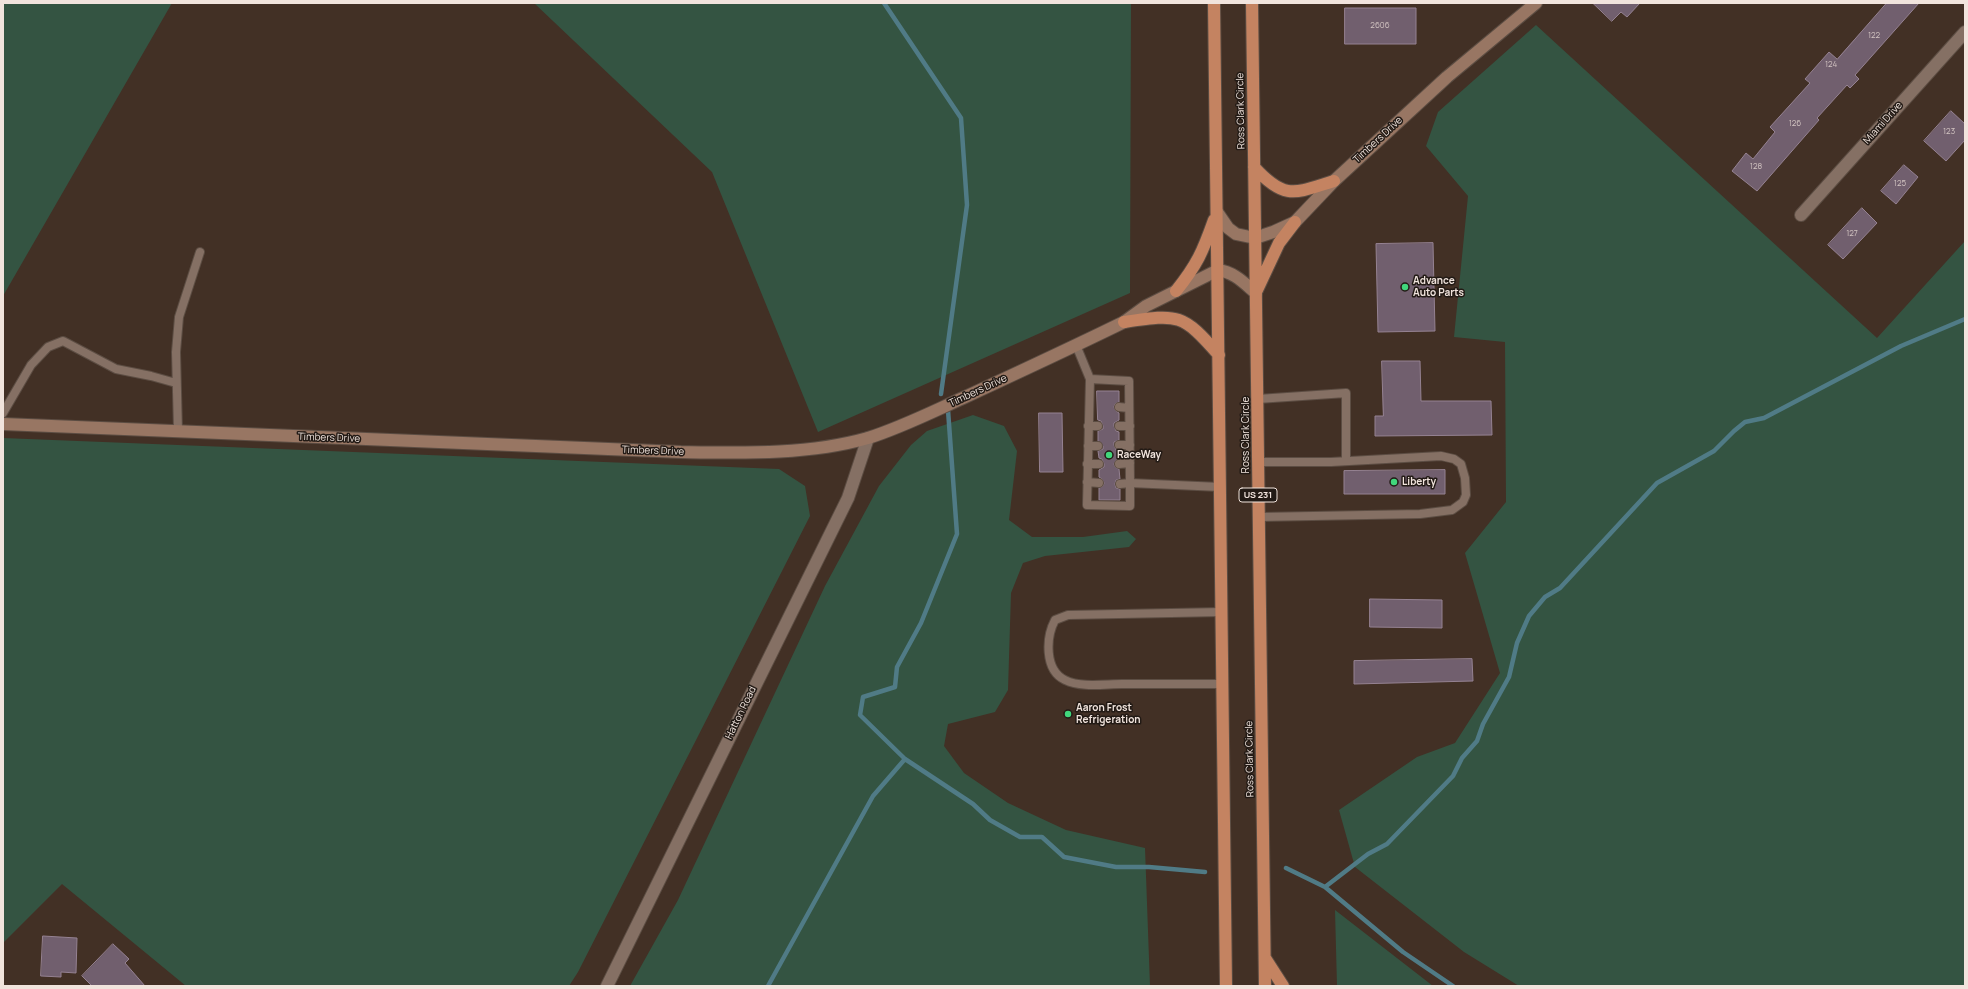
<!DOCTYPE html>
<style>
body{margin:0}
#map{position:relative;width:1968px;height:989px;overflow:hidden;background:#423025;font-family:Manrope,sans-serif}
canvas{display:block}
.frame{position:absolute;inset:0;border:4px solid #f1e4dd;pointer-events:none}
</style>
<div id="map">
<canvas width="1968" height="989"></canvas>
<div class="frame"></div>
</div>
<script>
const context = document.querySelector('canvas').getContext('2d');
context.lineJoin = 'round';
function paint(path, color) {
  context.fillStyle = color;
  context.fill(path, 'evenodd');
}
function stroke(path, color, width, dash) {
  context.strokeStyle = color;
  context.lineWidth = width;
  context.lineCap = dash ? 'butt' : 'round';
  context.setLineDash(dash || []);
  context.stroke(path);
}
function write(font, color, halo, rows, align = 'center') {
  context.font = font + ' Manrope,sans-serif';
  context.lineWidth = 3;
  context.setLineDash([]);
  context.textBaseline = 'middle';
  context.strokeStyle = halo;
  context.fillStyle = color;
  for (const [text, x, y, turn = 0] of rows) {
    context.save();
    context.translate(x, y);
    context.rotate((+turn || 0) * Math.PI / 180);
    context.textAlign = isNaN(turn) ? turn : align;
    if (halo) context.strokeText(text, 0, 0);
    context.fillText(text, 0, 0);
    context.restore();
  }
}
paint(new Path2D(`
 M3,3h169l-169,293z
 M534,3h597l-1,290 -312,139 -106,-260z
 M1536,25l341,313 88,-97v745h-446l-55,-34 -109,-85 -16,-57 78,-53 38,-14 45,-70 -35,-120 41,-51 -1,-160 -51,-5 14,-141 -42,-50 12,-34z
 M973,415l31,11 13,25 -8,69 23,17h51l44,-6 9,8 -7,8 -84,9 -22,7 -12,30 -3,97 -13,22 -47,12 -4,22 20,27 44,30 58,27 79,18 5,138h-520l48,-86 147,-314 54,-100 32,-41 16,-14z
 M3,438l776,31 26,17 5,30 -232,456 -9,14h-383l-124,-102 -59,59z
 M1335,910l98,76h-96z`), '#345442');
stroke(new Path2D(`
 M884,3l77,115 6,87 -26,189
 M948,410l9,124 -36,89 -24,44 -2,20 -32,10 -3,18 45,44 68,45 17,16 30,17h22l22,20 52,10h33l56,5
 M1286,868l39,19 78,65 50,34
 M1325,887l43,-33 19,-10 66,-68 9,-18 15,-17 6,-17 26,-47 8,-34 12,-27 16,-19 15,-9 97,-105 57,-32 20,-20 11,-9 19,-4 137,-72 64,-27
 M768,986l105,-190 32,-37`), '#507b86', 4.5);
const building = new Path2D(`
 M1593,3h47l-13,14 -6,-5 -9,9z
 M1887,3h32l-64,72 4,4 -9,9 -3,-3 -30,33 2,2 -62,71 -25,-20 14,-18 7,6 22,-27 -5,-5 40,-44 -5,-4 24,-27 8,7z
 M1345,8h71v36h-71z
 M1951,111l14,13v16l-19,21 -22,-20z
 M1904,165l14,12 -22,27 -15,-13z
 M1862,208l15,15 -34,36 -15,-14z
 M1433,243l2,88 -57,1 -2,-88z
 M1382,361h38l1,40h70l1,34 -117,1v-20h8z
 M1097,391h22v11l-4,2 -1,3 2,4 3,2v7l-5,3v3l2,5 3,1v8l-5,2v3l2,5h3v8l-3,2 -2,4 1,3 4,2 1,10 -4,1 -1,4 1,4 4,1v11h-21v-12l4,-2 1,-3 -2,-4 -3,-2v-7l5,-3v-3l-2,-5 -3,-1 -1,-7 5,-2v-3l-5,-5v-10l5,-2v-3l-2,-5 -3,-1z
 M1039,413h23l1,59h-23z
 M1445,470v24h-101v-23z
 M1370,599l72,1v28l-72,-1z
 M1472,659l1,22 -119,3v-23z
 M43,936l34,2 -1,35 -15,-1v5l-20,-1z
 M113,944l16,15 -4,4 20,23h-53l-10,-10z`);
paint(building, '#715f6e');
stroke(building, '#958292', 1);
const lane = new Path2D(`
 M1076,345l14,34 39,2 1,102 90,4
 M1090,379l-3,126 43,1v-23l-10,1
 M1258,399l88,-6v68
 M1119,407l10,1
 M3,413l28,-48 17,-18 15,-6 53,28 35,7 25,7
 M1088,426h10
 M1119,426h11
 M178,431l-2,-79 3,-35 21,-65
 M1119,445h11
 M1088,446h10
 M1258,462h73l110,-6 13,3 7,5 4,14 1,17 -3,7 -11,8 -32,4 -161,3
 M1087,464h12
 M1119,464l11,-1
 M1087,482l12,1
 M1222,612l-154,3 -13,5c-9,17 -11,50 10,60 16,8 40,4 57,4 34,0 67,0 101,0`);
const street = new Path2D(`
 M1801,215l164,-183
 M607,986l241,-488 20,-60`);
const secondary = new Path2D(`
 M1217,212l11,16 8,6 19,4 18,-6 22,-10 39,-41 113,-104 89,-74
 M3,424l678,28c61,1 127,3 187,-14 32,-10 64,-26 95,-40 54,-25 108,-50 161,-76l22,-16 72,-36c16,2 26,13 38,23`);
const highway = new Path2D(`
 M1214,3l12,983
 M1252,3l13,983
 M1254,167c31,34 41,26 80,14
 M1257,290l22,-47 16,-21
 M1176,291c21,-26 27,-40 38,-71
 M1124,322c55,-8 58,-9 95,33
 M1265,958l18,28`);
stroke(lane, '#5c4d43', 10);
stroke(street, '#5c4d43', 14);
stroke(secondary, '#5c4d43', 14);
stroke(highway, '#5c4d43', 14);
stroke(lane, '#857064', 8);
stroke(street, '#857064', 12);
stroke(secondary, '#987663', 12);
stroke(highway, '#c48361', 12);
for (const [x, y, r, color] of [
 [1405,287,4,"#41d77c"],
 [1109,455,4,"#41d77c"],
 [1394,482,4,"#41d77c"],
 [1068,714,4,"#41d77c"]
]) {
  const dot = new Path2D();
  dot.arc(x, y, r, 0, 2 * Math.PI);
  context.fillStyle = color;
  context.fill(dot);
  stroke(dot, '#221a15', 1.5);
}
write('8px', '#d1c3c1', null, [
 ["2606",1380,26],
 ["122",1874,36],
 ["124",1831,65],
 ["126",1795,124],
 ["123",1949,132],
 ["128",1756,167],
 ["125",1900,184],
 ["127",1852,234]
]);
for (const [x, y, w] of [
 [1258,495,38]
]) {
  const box = new Path2D();
  box.roundRect(x - w / 2, y - 7, w, 14, 3);
  context.fillStyle = '#221a15';
  context.fill(box);
  stroke(box, '#f1e4dd', 1);
}
write('bold 9px', '#f1e4dd', null, [
 ["US 231",1258,495]
]);
write('10px', '#f1e4dd', '#221a15', [
 ["Ross Clark Circle",1241,111,-91],
 ["Miami Drive",1883,123,-48],
 ["Timbers Drive",1378,140,-43],
 ["Timbers Drive",978,391,-25],
 ["Ross Clark Circle",1246,435,-90],
 ["Timbers Drive",329,438,2],
 ["Timbers Drive",653,451,2],
 ["Hatton Road",741,713,-64],
 ["Ross Clark Circle",1250,759,-91]
]);
write('bold 10px', '#f1e4dd', '#221a15', [
 ["Advance",1413,281],
 ["Auto Parts",1413,293],
 ["RaceWay",1117,455],
 ["Liberty",1402,482],
 ["Aaron Frost",1076,708],
 ["Refrigeration",1076,720]
], 'left');
</script>
